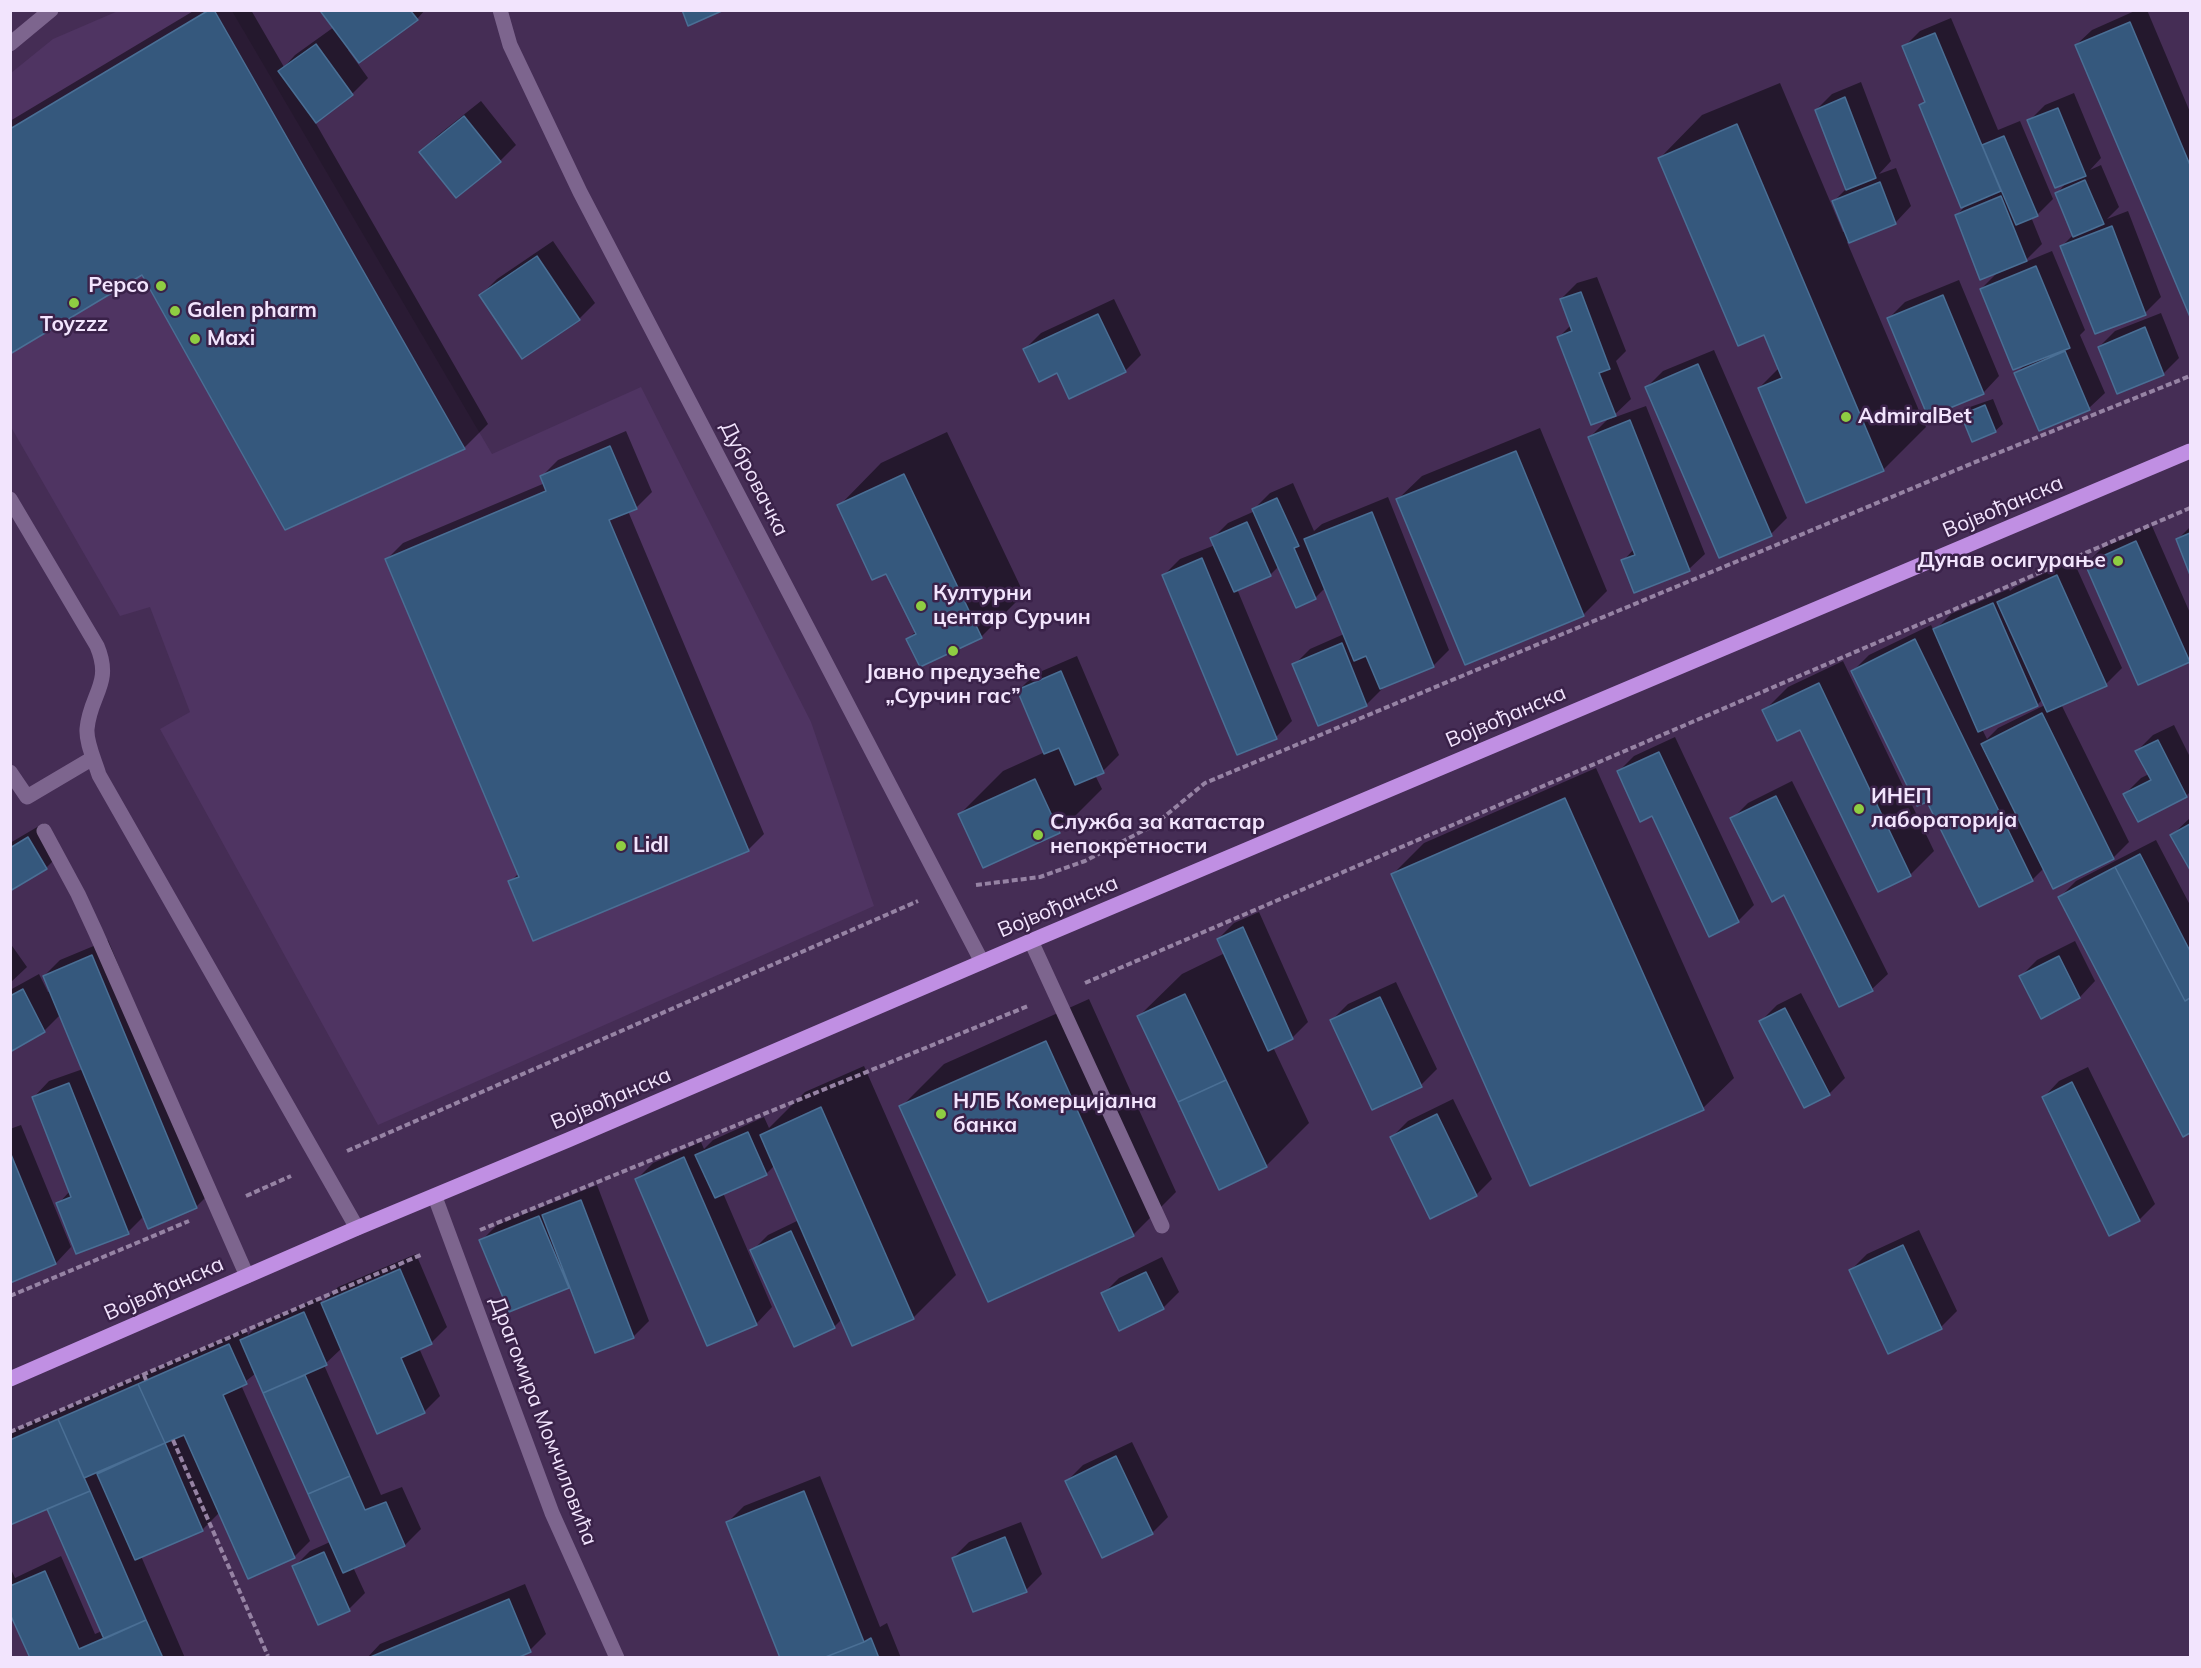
<!DOCTYPE html>
<meta charset="utf-8">
<style>
body{margin:0}
#map{position:relative;width:2201px;height:1668px;overflow:hidden;background:#452d55;font-family:Mulish,sans-serif}
canvas{display:block}
.frame{position:absolute;inset:0;border:12px solid #f2e4fd;pointer-events:none}
</style>
<div id="map">
<canvas width="2201" height="1668"></canvas>
<div class="frame"></div>
</div>
<script>
const context = document.querySelector('canvas').getContext('2d');
context.lineJoin = 'round';
function paint(path, color) {
  context.fillStyle = color;
  context.fill(path, 'evenodd');
}
function stroke(path, color, width, dash) {
  context.strokeStyle = color;
  context.lineWidth = width;
  context.lineCap = dash ? 'butt' : 'round';
  context.setLineDash(dash || []);
  context.stroke(path);
}
function write(font, color, halo, rows, align = 'center') {
  context.font = font + ' Mulish,sans-serif';
  context.lineWidth = 5;
  context.setLineDash([]);
  context.textBaseline = 'middle';
  context.strokeStyle = halo;
  context.fillStyle = color;
  for (const [text, x, y, turn = 0] of rows) {
    context.save();
    context.translate(x, y);
    context.rotate((+turn || 0) * Math.PI / 180);
    context.textAlign = isNaN(turn) ? turn : align;
    if (halo) context.strokeText(text, 0, 0);
    context.fillText(text, 0, 0);
    context.restore();
  }
}
paint(new Path2D(`
 M118,11h114l260,443 149,-67 170,335 63,184 -496,219 -218,-396 30,-17 -40,-105 -30,9 -109,-189v-354l42,-34z`), '#4f3462');
paint(new Path2D(`
 M195,10h56l33,57 11,-12 39,-28 -10,-17h101l-8,9 -69,31 20,28 -16,16 -37,28 173,302 -24,24 -322,-175 -132,79v-231z
 M2137,10h10l43,102v201l-114,-268 16,-15z
 M1951,18l47,112 22,-9 33,78 -16,16 -6,2 11,27 -19,19 29,-12 33,79 -5,5 25,58 -16,15 -73,-35 10,-9 -45,-75 19,-19 -43,-55 11,-12 -48,-98 6,-5 -22,-53 16,-16z
 M1861,82l30,79 -12,13 17,-6 15,38 -15,16 -49,20 79,185 -43,43 -124,-82 20,-20 -14,-35 -105,-175 42,-43 78,-32 63,149 3,-1 -12,-30 13,-13 -31,-78 16,-16z
 M2074,93l27,65 -11,12 11,-5 18,42 -12,12 21,-8 33,86 -16,16 -83,-67 12,-12 -17,-41 11,-12 -39,-60 16,-16z
 M481,101l35,44 -16,16 -79,-9 16,-16z
 M553,241l42,62 -16,16 -98,-24 16,-16z
 M1597,277l29,74 -10,10 15,38 -21,20 36,-13 59,148 -16,15 -66,-8 11,-12 -44,-112 21,-21 -52,-79 12,-12 -10,-26 16,-16z
 M1959,280l40,96 -15,16 -55,23 -40,-97 16,-16z
 M1114,299l27,56 -16,16h-67l-33,-22 16,-16z
 M2161,313l18,45 -16,16 -64,-27 16,-16z
 M1714,350l73,168 -16,16 -124,-147 16,-16z
 M1993,399l10,25 -8,7 -32,-16 7,-8z
 M1540,428l67,163 -24,24 -185,-116 24,-23z
 M626,431l26,61 -16,16 -8,3 136,323 -16,16 -238,32 9,-9 -132,-314 16,-16 142,-60 -3,-7 16,-16z
 M947,432l77,162 -42,42 -61,29 -13,-26 8,-8 -29,-59 -48,-66 42,-43z
 M1293,483l21,48 8,-7 66,-27 61,153 -16,16 -52,20 1,3 -16,16 -72,-40 16,-16 34,-15 -19,-46 -10,10 -36,-32 -9,9 -33,14 55,132 -16,16 -38,16 -74,-178 16,-16 35,-14 -3,-6 16,-16 27,-12 -1,-2 16,-16z
 M2152,526l38,87v46l-1,2 -103,-97 16,-16z
 M2190,527v44l-13,-31z
 M2073,560l49,108 -16,16 -45,20 68,138 -16,16 -69,10 -12,12 -104,-80 -75,-129 16,-16 62,-30 3,6 17,-17 58,-25 1,2 5,-4zM2043,699l2,6 -47,23 -11,11 -5,-10 55,-24z
 M1077,656l42,99 -16,16 -8,4 7,14 -43,43 -99,-18 43,-43 42,-19 -26,-62 16,-16z
 M1843,661l91,190 -24,24 -109,-147 -37,-17 24,-24z
 M2174,725l16,32v35l-4,4 -61,-2 16,-16 8,-4 -12,-23 16,-16z
 M1675,737l79,168 -16,16 -120,-149 16,-16z
 M1596,768l138,310 -31,30 -310,-234 31,-31z
 M1792,781l96,193 -16,15 -88,-96 -52,-74 16,-16z
 M2190,818v49l-18,-32z
 M44,823l18,29 -16,16 -36,22v-47z
 M2156,840l34,65v226l-6,4 -124,-238 16,-16z
 M1259,912l49,110 -16,16 -19,9 36,76 -43,43 -127,-150 43,-42 43,-21 -7,-14 16,-16z
 M108,940l104,251 -16,16 -52,9 -16,16 -70,-28 12,-13 -36,-94 15,-16 34,-12 -23,-54 -16,16 -34,19v-60l29,-16 9,18 3,-1 -7,-15 16,-16z
 M2075,941l20,40 -15,16 -59,-21 16,-16z
 M10,943l17,24 -17,16z
 M1396,982l41,87 -16,16 -89,-65 16,-16z
 M1801,993l44,85 -16,16 -24,12 -44,-85 16,-16z
 M1089,999l87,193 -43,43 -232,-128 43,-43z
 M864,1066l92,209 -43,43 -60,26 -11,-25 -8,8 -82,-76 16,-16 31,-15 -24,-55 -9,9 -43,19 49,114 -15,16 -49,21 -71,-165 16,-16 48,-21 3,7 9,-9 51,-23 5,11 36,-36z
 M2088,1067l67,137 -16,16 -95,-123 15,-16z
 M1453,1099l39,80 -16,16 -84,-58 16,-16z
 M21,1125l50,122 -15,16 -46,18v-152z
 M597,1185l52,136 -16,16 -63,-52 -60,25 -29,-69 16,-16z
 M1919,1230l38,81 -16,16 -90,-57 16,-16z
 M416,1254l31,73 -16,16 -12,5 21,48 -16,16 -82,-64 -18,17 57,130 21,-8 19,42 -16,16 -52,22 12,26 -16,16 -55,-42 16,-16 20,-9 -74,-169 -15,12 69,156 -16,16 -74,-45 -18,18 -61,26 44,102h-154l-21,-48v-43l5,11 46,-22 34,78 7,-3 -54,-124 -38,16v-91l236,-103 2,6 10,-10 62,-28 2,6 16,-16z
 M1162,1257l17,35 -16,16 -60,-14 16,-16z
 M1132,1442l36,75 -16,16 -85,-52 16,-16z
 M820,1476l60,151 7,-4 14,35h-119l-54,-136 16,-16z
 M1021,1522l21,52 -16,16 -73,-32 16,-16z
 M525,1584l21,50 -16,16 -17,8h-146l13,-14z`), '#0007');
const building = new Path2D(`
 M209,10h5l251,439 -180,81 -143,-255 -132,79v-225z
 M323,10h87l8,10 -59,43 -38,-51z
 M682,10h42l-36,16z
 M2130,22l60,143v152l-115,-272z
 M1935,33l66,158 -40,17 -42,-103 6,-3 -23,-56z
 M316,44l37,51 -37,28 -38,-52z
 M1845,97l31,81 -30,12 -31,-80z
 M2058,108l28,68 -31,12 -28,-68z
 M464,116l37,46 -45,36 -37,-46z
 M1737,124l147,347 -78,32 -48,-115 24,-10 -18,-43 -26,11 -80,-188z
 M2004,136l34,80 -22,9 -34,-80z
 M2085,180l19,44 -31,13 -18,-44z
 M1880,182l16,42 -47,19 -17,-42z
 M2001,196l26,65 -47,19 -25,-65z
 M2112,226l34,89 -51,19 -35,-88z
 M537,256l43,64 -58,39 -43,-64z
 M2036,266l34,82 -57,22 -33,-81z
 M1581,292l29,77 -11,4 17,43 -25,9 -34,-88 15,-6 -12,-32z
 M1943,295l41,99 -56,23 -41,-99z
 M1098,314l28,58 -57,27 -12,-26 -18,9 -16,-33z
 M2145,327l19,48 -47,19 -19,-47z
 M2065,351l25,59 -51,21 -25,-58z
 M1698,364l74,172 -53,22 -74,-171z
 M1985,405l11,27 -24,10 -11,-27z
 M1630,420l60,151 -56,22 -13,-33 14,-5 -47,-118z
 M610,446l27,63 -28,11 140,331 -216,90 -25,-60 11,-4 -134,-318 161,-68 -6,-15z
 M1516,451l68,165 -119,49 -69,-166z
 M904,474l78,164 -62,29 -14,-28 10,-5 -30,-60 -14,6 -35,-75z
 M1277,498l22,48 -5,2 22,51 -20,9 -44,-99z
 M1372,512l62,155 -54,22 -14,-33 -12,5 -50,-122z
 M1247,522l24,54 -37,16 -24,-54z
 M2190,533v42l-14,-36z
 M2136,541l54,121 -52,23 -53,-121z
 M1202,558l75,181 -40,16 -75,-180z
 M2057,575l50,111 -60,26 -50,-110z
 M1993,603l45,103 -60,26 -45,-103z
 M1915,639l118,242 -54,26 -52,-105 -10,4 -66,-135z
 M1342,643l25,63 -49,20 -26,-62z
 M1061,671l43,102 -29,12 -16,-37 -15,6 -27,-64z
 M1819,683l92,193 -33,16 -78,-162 -23,11 -15,-31z
 M2042,713l72,146 -61,30 -72,-145z
 M2158,740l29,57 -49,25 -15,-28 28,-14 -16,-29z
 M1659,752l80,170 -30,15 -57,-121 -12,6 -23,-51z
 M1035,779l25,54 -77,35 -25,-54z
 M1776,796l97,195 -34,16 -55,-112 -12,7 -42,-84z
 M1565,798l139,312 -174,76 -139,-312z
 M2190,824v46l-20,-35z
 M28,837l19,32 -37,22v-43z
 M2140,854l50,97v47l-5,3 -70,-134z
 M2115,867l70,134 5,-3v135l-7,4 -125,-240z
 M1243,927l50,112 -25,12 -51,-112z
 M92,955l105,253 -49,21 -105,-253z
 M2059,956l21,42 -39,21 -22,-43z
 M23,989l22,43 -35,20v-56z
 M1185,994l41,86 -48,22 -41,-86z
 M1380,997l42,90 -50,23 -42,-90z
 M1785,1008l45,87 -26,13 -45,-87z
 M1046,1041l88,195 -146,66 -89,-196z
 M1226,1080l41,87 -48,23 -41,-88z
 M2072,1082l68,139 -31,15 -67,-139z
 M69,1083l60,151 -53,20 -20,-51 15,-6 -39,-100z
 M821,1107l93,212 -62,27 -92,-211z
 M1437,1114l40,82 -47,23 -40,-82z
 M748,1132l19,43 -52,23 -20,-43z
 M10,1152l46,112 -46,19z
 M684,1157l73,168 -50,21 -72,-167z
 M581,1200l53,138 -39,15 -53,-138z
 M539,1216l30,72 -60,24 -30,-72z
 M791,1231l44,97 -41,19 -44,-97z
 M1903,1245l39,84 -54,25 -39,-84z
 M400,1269l32,75 -31,14 24,55 -48,21 -56,-131z
 M1146,1272l18,37 -45,22 -18,-38z
 M304,1312l23,53 -64,28 -23,-53z
 M229,1344l18,40 -24,11 72,163 -47,21 -64,-144 -19,8 -27,-59z
 M305,1375l45,101 -42,18 -45,-101z
 M138,1384l27,59 -81,35 -26,-59z
 M58,1419l32,72 -80,34v-85z
 M165,1443l38,88 -68,29 -38,-86z
 M1116,1456l37,78 -51,24 -37,-77z
 M350,1476l15,34 21,-8 19,44 -62,27 -35,-79z
 M90,1491l56,129 -42,19 -57,-130z
 M804,1491l60,151 -41,16h-43l-54,-136z
 M1005,1537l22,55 -54,20 -21,-54z
 M324,1552l26,59 -32,14 -26,-59z
 M45,1571l34,78 67,-29 17,38h-133l-20,-44v-28z
 M509,1599l22,53 -14,6h-149z
 M871,1638l8,20h-56l41,-16z`);
paint(building, '#35587d');
stroke(building, '#4a6f95', 1.5);
stroke(new Path2D(`
 M976,885l64,-8 45,-16 69,-36 51,-42 768,-320 217,-87
 M1085,983l1105,-475
 M347,1151l571,-250
 M246,1196l45,-20
 M480,1230l548,-224
 M10,1296l179,-75
 M144,1375l2,5
 M10,1432l413,-178
 M173,1440l95,216`), '#9683a4', 4, [6, 3]);
stroke(new Path2D(`
 M500,10l10,35 70,147 402,770
 M10,44l41,-34
 M10,499l87,147c16,38 -7,48 -10,83 -1,14 8,32 12,46l258,453
 M10,772l17,25 66,-39
 M44,831l34,63 18,39 151,343
 M1031,941l131,285
 M435,1197l117,316 65,145`), '#7d658e', 15);
stroke(new Path2D(`
 M10,1379l347,-151 211,-88 463,-199 1159,-490`), '#c08fe3', 15);
for (const [x, y, r, color] of [
 [161,286,6,"#8fcd42"],
 [74,303,6,"#8fcd42"],
 [175,311,6,"#8fcd42"],
 [195,339,6,"#8fcd42"],
 [1846,417,6,"#8fcd42"],
 [2118,561,6,"#8fcd42"],
 [921,606,6,"#8fcd42"],
 [953,651,6,"#8fcd42"],
 [1859,809,6,"#8fcd42"],
 [1038,835,6,"#8fcd42"],
 [621,846,6,"#8fcd42"],
 [941,1114,6,"#8fcd42"]
]) {
  const dot = new Path2D();
  dot.arc(x, y, r, 0, 2 * Math.PI);
  context.fillStyle = color;
  context.fill(dot);
  stroke(dot, '#3a2249', 2);
}
write('bold 21px', '#f2e4fd', '#3a2249', [
 ["Pepco",149,286,"right"],
 ["Galen pharm",187,311],
 ["Toyzzz",74,325,"center"],
 ["Maxi",207,339],
 ["AdmiralBet",1858,417],
 ["Дунав осигурање",2106,561,"right"],
 ["Културни",933,594],
 ["центар Сурчин",933,618],
 ["Јавно предузеће",953,673,"center"],
 ["„Сурчин гас”",953,697,"center"],
 ["ИНЕП",1871,797],
 ["лабораторија",1871,821],
 ["Служба за катастар",1050,823],
 ["непокретности",1050,847],
 ["Lidl",633,846],
 ["НЛБ Комерцијална",953,1102],
 ["банка",953,1126]
], 'left');
write('21px', '#f2e4fd', '#3a2249', [
 ["Дубровачка",754,479,63],
 ["Војвођанска",2003,507,-23],
 ["Војвођанска",1506,717,-23],
 ["Војвођанска",1058,907,-23],
 ["Војвођанска",611,1099,-23],
 ["Војвођанска",164,1289,-24],
 ["Драгомира Момчиловића",543,1421,69]
]);
</script>
